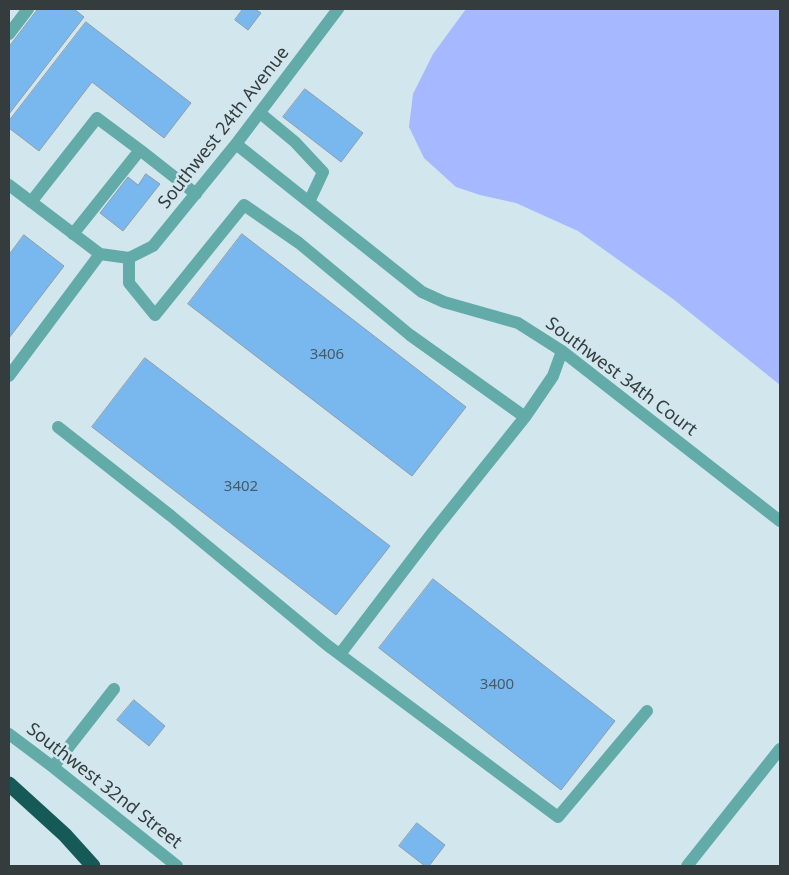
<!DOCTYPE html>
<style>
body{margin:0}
#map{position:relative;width:789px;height:875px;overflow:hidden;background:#d2e6ed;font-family:"Noto Sans",sans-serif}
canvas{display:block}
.frame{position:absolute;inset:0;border:10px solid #343c3e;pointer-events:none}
</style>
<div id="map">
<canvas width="789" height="875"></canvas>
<div class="frame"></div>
</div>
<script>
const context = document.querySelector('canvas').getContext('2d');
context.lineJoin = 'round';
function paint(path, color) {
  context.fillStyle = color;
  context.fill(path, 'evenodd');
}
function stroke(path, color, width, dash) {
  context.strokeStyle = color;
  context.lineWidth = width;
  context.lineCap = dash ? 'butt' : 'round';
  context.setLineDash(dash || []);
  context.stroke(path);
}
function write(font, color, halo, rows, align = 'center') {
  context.font = font + ' "Noto Sans",sans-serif';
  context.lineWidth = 5;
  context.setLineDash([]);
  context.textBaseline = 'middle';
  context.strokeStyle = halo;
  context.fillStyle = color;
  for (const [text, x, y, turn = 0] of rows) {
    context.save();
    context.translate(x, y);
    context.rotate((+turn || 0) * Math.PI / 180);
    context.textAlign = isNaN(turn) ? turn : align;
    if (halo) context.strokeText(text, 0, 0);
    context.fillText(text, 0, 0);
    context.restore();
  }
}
paint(new Path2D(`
 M466,9h314v376l-107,-86 -95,-68 -62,-28 -36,-8 -24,-8 -32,-29 -15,-31 4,-33 20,-40z`), '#a6b8ff');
const building = new Path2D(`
 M38,9h36l10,8 -75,97v-67z
 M243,9h12l6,4 -13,17 -13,-10z
 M86,22l105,81 -27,35 -72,-56 -53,69 -30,-23v-7z
 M305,89l58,44 -22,29 -58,-45z
 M146,174l14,10 -37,47 -23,-18 28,-36 10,8z
 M242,234l224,173 -54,69 -224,-172z
 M24,235l40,31 -55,72v-83z
 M145,358l245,188 -54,69 -244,-188z
 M433,579l182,142 -54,69 -182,-142z
 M134,700l31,26 -16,20 -32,-26z
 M417,823l28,22 -16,21h-4l-26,-20z`);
paint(building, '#79b8ef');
stroke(building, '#8f9ca8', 1);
stroke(new Path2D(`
 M9,34l19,-25
 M260,113l35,29 28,30 -14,30
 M236,144l186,148 22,10 74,21 44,28 218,170
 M140,150l56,44
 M9,185l91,69 29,4
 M31,202l66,-84 43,32 -67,84
 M129,258v25l26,32 89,-110 55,38 111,92 115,82
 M129,258l24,-12 83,-102 102,-135
 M9,376l91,-122
 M58,427l113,89 156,129 231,172 89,-106
 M340,654l93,-122 92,-115 28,-41 9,-25
 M9,734l44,33 124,99
 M53,767l61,-78
 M687,866l93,-117`), '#63aba8', 12);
stroke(new Path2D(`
 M9,784l56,51 28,31`), '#165a58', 15);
write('15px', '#455b6a', null, [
 ["3406",327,355],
 ["3402",241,487],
 ["3400",497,685]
]);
write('18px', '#343c3e', '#d2e6ed', [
 ["Southwest 24th Avenue",224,128,-52],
 ["Southwest 34th Court",621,377,37],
 ["Southwest 32nd Street",104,786,38]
]);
</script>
